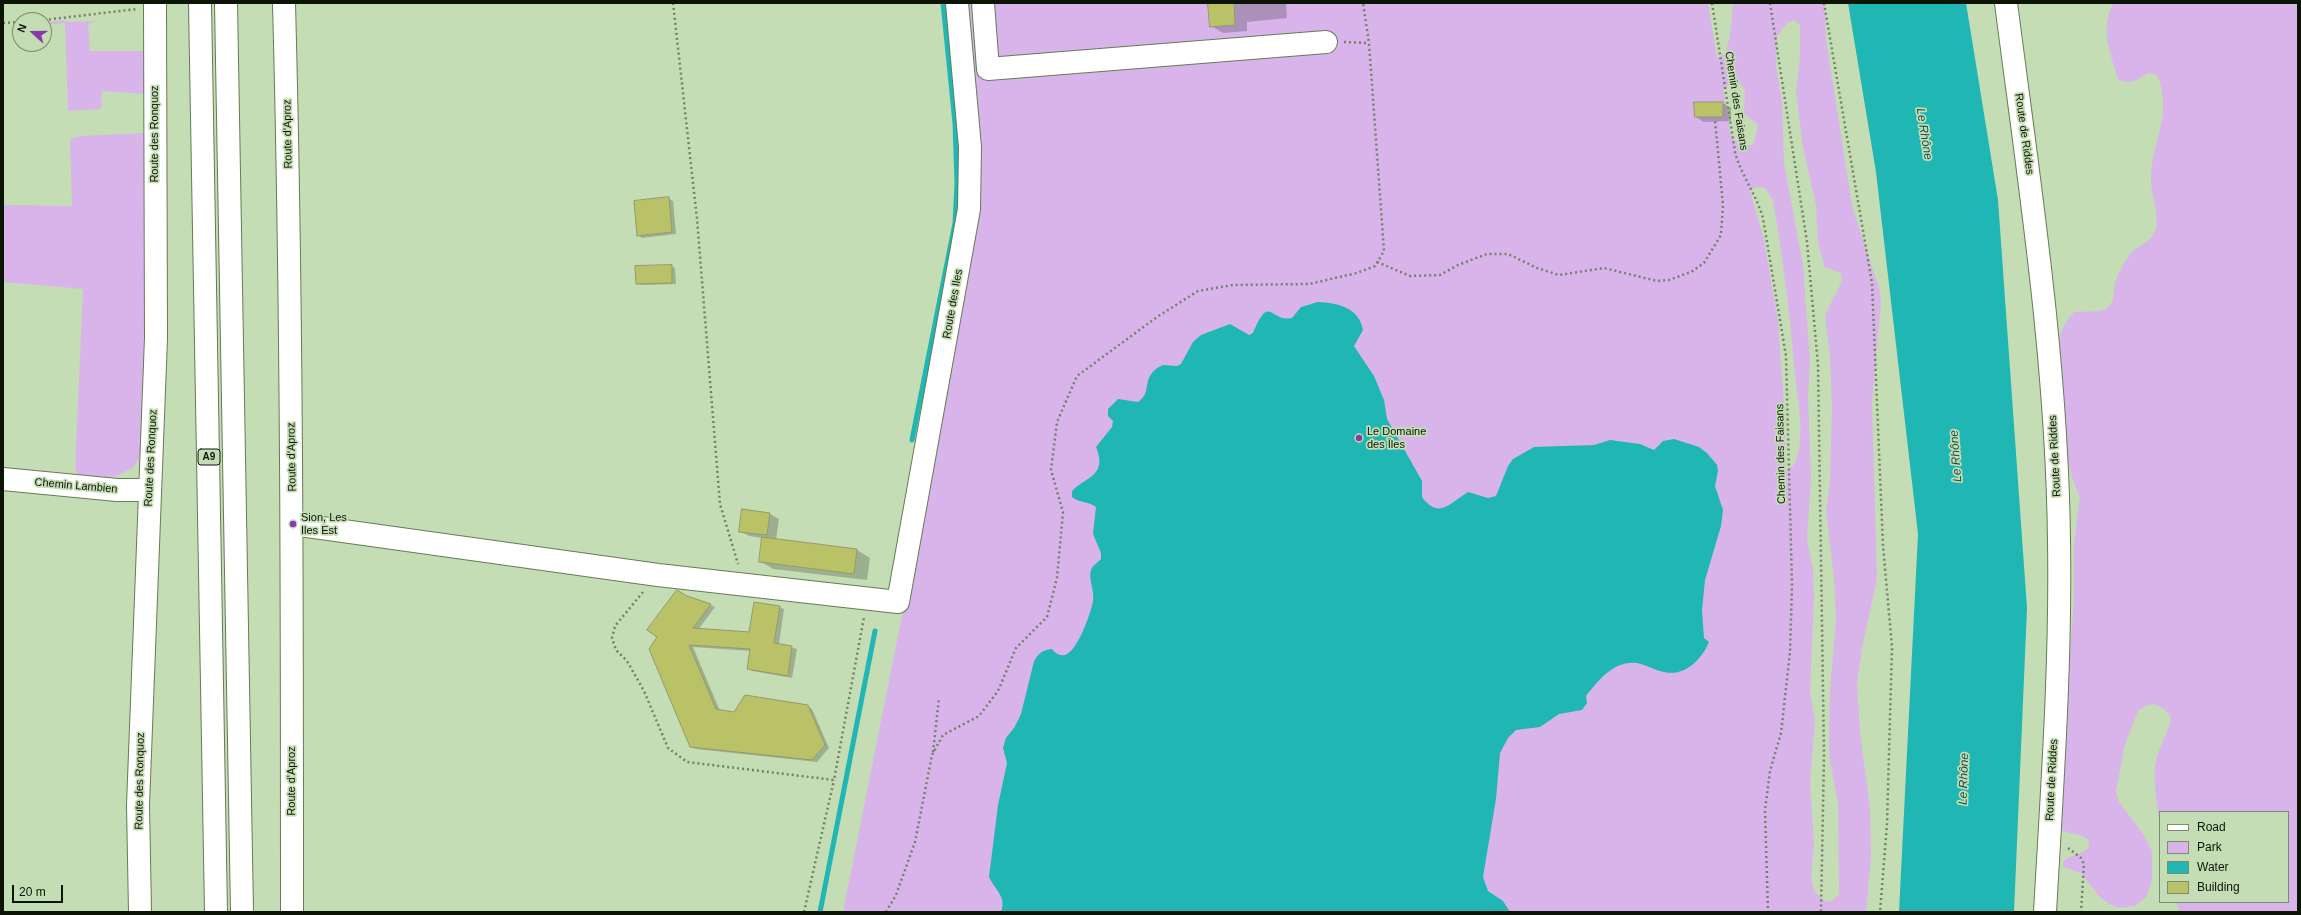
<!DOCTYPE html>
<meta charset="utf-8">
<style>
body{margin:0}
#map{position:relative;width:2301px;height:915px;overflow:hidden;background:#c4ddb4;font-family:Arial,sans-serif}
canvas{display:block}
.frame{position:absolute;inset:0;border:4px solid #0c1406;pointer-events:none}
.legend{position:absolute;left:2159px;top:811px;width:130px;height:92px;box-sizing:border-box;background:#c4ddb4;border:1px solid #7a8d6e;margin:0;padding:5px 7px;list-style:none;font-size:12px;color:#0c1406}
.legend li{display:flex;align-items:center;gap:8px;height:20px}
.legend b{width:20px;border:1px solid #7a8d6e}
.north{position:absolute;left:12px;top:12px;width:40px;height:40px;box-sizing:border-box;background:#c4ddb4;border:1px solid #7a8d6e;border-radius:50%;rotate:291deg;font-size:11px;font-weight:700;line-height:16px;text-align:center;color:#0c1406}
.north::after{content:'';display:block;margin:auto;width:14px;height:18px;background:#873aaa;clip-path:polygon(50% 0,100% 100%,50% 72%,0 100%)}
.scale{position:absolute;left:12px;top:885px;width:51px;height:18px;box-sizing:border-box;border:2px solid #0c1406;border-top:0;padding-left:5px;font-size:12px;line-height:14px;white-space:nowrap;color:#0c1406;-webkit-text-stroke:3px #c4ddb4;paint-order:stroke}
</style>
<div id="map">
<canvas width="2301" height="915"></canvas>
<div class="frame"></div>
<ul class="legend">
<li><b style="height:5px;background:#fff"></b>Road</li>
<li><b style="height:11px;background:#d8b4eb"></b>Park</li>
<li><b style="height:11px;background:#20b6b4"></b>Water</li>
<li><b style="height:11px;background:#bac267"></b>Building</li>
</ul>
<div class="north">N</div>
<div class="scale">20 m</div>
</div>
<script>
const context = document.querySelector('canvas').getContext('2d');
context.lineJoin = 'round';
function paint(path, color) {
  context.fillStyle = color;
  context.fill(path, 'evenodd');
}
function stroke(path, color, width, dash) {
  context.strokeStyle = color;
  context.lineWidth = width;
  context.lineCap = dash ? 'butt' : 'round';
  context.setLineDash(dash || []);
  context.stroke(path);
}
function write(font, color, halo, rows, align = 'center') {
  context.font = font + ' Arial,sans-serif';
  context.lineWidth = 3.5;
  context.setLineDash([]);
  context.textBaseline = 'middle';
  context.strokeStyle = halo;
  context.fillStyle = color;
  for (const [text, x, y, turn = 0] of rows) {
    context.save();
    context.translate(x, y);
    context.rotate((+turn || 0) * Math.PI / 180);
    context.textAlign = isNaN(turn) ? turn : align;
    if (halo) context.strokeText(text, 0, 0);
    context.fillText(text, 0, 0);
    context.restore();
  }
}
paint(new Path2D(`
 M964,3h744l9,55 8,-4 5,-17 3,-34h92l1,36 26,167 27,82 2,14 -9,102 5,175 -14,64 -6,39 3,51 10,75 1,48 -5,56h-1023l61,-306 66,-371zM1794,20l6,5v31l-4,36 7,55 13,58 2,38 7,24 16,6 1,8 -17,34 5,42 2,51 -2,74 -4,28 8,69 2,41 -6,69 -1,66 9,48 1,91 -8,8 -6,-1 -11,-10 -3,-13 3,-33 -4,-62 5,-63 -5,-27 4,-96 -1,-27 -6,-31 4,-60 -3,-82 2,-36 -7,-95 -19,-103 -2,-61 -6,-37 1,-29 10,-13zM1735,82l6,2 4,7 -1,22c4,6 11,6 14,13l-5,19h-12l-10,-8 -8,-49zM1757,187l8,1 8,12c10,58 17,116 22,175 3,24 10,63 1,85 -2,6 -5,8 -10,10l-1,-53 -7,-96 -14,-81 -14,-50z
 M2113,3h185v909h-118l-4,-10h112v-90h-128v15c-2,-19 -8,-49 -4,-66 3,-16 13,-28 15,-44l-7,-8 -10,-5 -9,2 -7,5 -13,33 -9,47 3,11 24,32 9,17v28l-5,17 -12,10 -15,2 -11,-4 -10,-8 -18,-23 -17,-6 -2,-4c7,-9 20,-7 27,-16l-1,-7 -5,-4 -21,-5 -4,-5 16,-229v-55l6,-46c-18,-29 -19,-111 -23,-148 2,-15 7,-24 17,-36 9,-1 27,1 33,-4 9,-7 6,-19 9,-28 3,-8 10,-21 15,-27 9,-9 22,-11 25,-25 3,-16 -5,-33 -5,-49 0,-38 23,-64 6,-104l-9,-2c-10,7 -18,12 -30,6 -8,-27 -18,-50 -5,-76z
 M64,20l1,2 29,-1 -6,4 2,26h57l-1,43 -44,-3 -1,18 -33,2 -3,-88 -21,2v-2z
 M145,133l2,264 -5,57 -8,13 -20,10 -34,1 -5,-9 8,-180 -80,-7v-77l69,1 -2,-66 10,-4z`), '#d8b4eb');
paint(new Path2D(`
 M1848,3h118l32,197 29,408 -13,304h-115l19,-378 -42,-362z
 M1318,302c19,1 41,5 45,28l-9,16 20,30 10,24 3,19 35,62v16c17,23 28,6 46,-5l20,6 8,-2 12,-30 5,-7 21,-12 60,-2 16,-5 30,4 14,6 9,-9 11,-2 25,8 8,6 10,12 1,6 -3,15 8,24 -2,16 -16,54 -3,30 2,28 5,4c-7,17 -24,35 -45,30 -12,-2 -22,-11 -35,-9 -19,2 -32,19 -43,33l1,7 -5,7 -23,4 -19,13 -24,3 -8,8 -8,15 -4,46 -13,78 5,14 15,10 7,11h-509c6,-15 -6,-22 -12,-35l9,-72 9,-42 -4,-15 3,-10 8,-10 7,-14 13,-53c5,-8 8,-11 18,-12 3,4 7,7 13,6 12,-3 26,-42 28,-54 2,-9 -5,-23 -2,-31 1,-4 7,-8 10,-11v-6l-8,-19 3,-27c-8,-6 -17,-4 -24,-10v-6c13,-14 36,-15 24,-44l16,-20 1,-6 -5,-5v-7l10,-10 20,3c16,-11 1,-26 25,-37l14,1 4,-2 12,-22 8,-7 29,-11 19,11 4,-2c17,-41 17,-10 39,-15l9,-11z`), '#20b6b4');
paint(new Path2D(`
 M1209,3h77l1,15 -40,4v9l-24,2 -12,-7z
 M1723,103l8,5v13l-27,1 -8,-5z
 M669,199l4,2 3,33 -34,4 -4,-3 -3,-33z
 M671,266l4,2 1,16 -35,1 -4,-2z
 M743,510l27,4 9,5 -3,21 81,10 13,8 -3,22 -94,-11 -13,-8 3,-23 -14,-2 -9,-5z
 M687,597l28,10 -17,23 52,4 29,-27 5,2 -5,35 18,5 -5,29 -40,-7 -4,-2 3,-18 -58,-4 27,64 14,3 73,-8 5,3 17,39 -12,14 -121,-13 -5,-2z`), '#0003');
stroke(new Path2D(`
 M912,440l43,-217 2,-40 -2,-60 -12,-120
 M820,912l55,-281`), '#20b6b4', 5);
const building = new Path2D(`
 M1208,3h26l1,22 -25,2z
 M1694,102h29v15h-28z
 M669,197l3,35 -35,4 -3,-35z
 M672,265v18l-36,1 -1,-18z
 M742,509l28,4 -3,22 -28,-3z
 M762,537l95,12 -3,25 -95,-12z
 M677,590l10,6 24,8 -18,24 56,4 5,-30 26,4 -6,37 18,3 -4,30 -41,-7 3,-20 -61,-4 27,64 18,3 11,-17 63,10 17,40 -13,15 -122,-13 -41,-98 8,-12 -10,-7z`);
paint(building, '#bac267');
stroke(building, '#94996d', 1);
const minor = new Path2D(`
 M284,3c8,303 8,606 8,909
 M983,3l5,66 338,-27
 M2006,3c23,179 51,357 53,538 2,124 -7,248 -14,371
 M3,479l114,11h33
 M293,524l365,51 240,27 71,-393 1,-62 -13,-144
 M140,912l-2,-107 18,-467 -1,-335`);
const highway = new Path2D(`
 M200,3l16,909
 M226,3l16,909`);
stroke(minor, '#657c56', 24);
stroke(highway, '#657c56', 24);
stroke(new Path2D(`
 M673,3l24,216 23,285 18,60
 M1712,3l23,149c6,23 21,42 28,66l23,138 6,229 -2,67 -9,81 -11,38 -5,39 3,102
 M1770,3l37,239 11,123 6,390 -3,157
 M1824,3l48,280 11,263 9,101 -5,177 -7,88
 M44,20l93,-11
 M3,23l17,-1
 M1344,42l25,1
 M1377,262l33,14 30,-1 18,-10 29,-11h21l29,14 22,7 45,-7 53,13 12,-1 22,-8 13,-9 17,-28 2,-30 -8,-85
 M643,592l-28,34 -3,12 4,12 11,11 17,30 24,57 19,14 147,18 30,-163
 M933,752l6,-54
 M2068,848l13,10 3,6 -3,48
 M804,912l30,-132
 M886,912l10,-17 19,-53 17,-87 11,-20 36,-19 19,-25 18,-43 31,-31 10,-39 6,-66 -12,-42 6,-48 20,-46 80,-59 41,-26 35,-6 76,-1 48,-11 18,-7 9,-15 -15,-208 -6,-40`), '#718266', 2.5, [2, 3]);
stroke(minor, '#fff', 22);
stroke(highway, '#fff', 22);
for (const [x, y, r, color] of [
 [1359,438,4,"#873aaa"],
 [293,524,4,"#873aaa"]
]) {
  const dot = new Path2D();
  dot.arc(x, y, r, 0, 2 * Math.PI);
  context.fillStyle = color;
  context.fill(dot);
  stroke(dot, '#c4ddb4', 1.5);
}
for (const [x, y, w] of [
 [209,457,22]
]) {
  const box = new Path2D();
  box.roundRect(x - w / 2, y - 8, w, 16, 3);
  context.fillStyle = '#c4ddb4';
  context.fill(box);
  stroke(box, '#0c1406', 1);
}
write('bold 10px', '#0c1406', null, [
 ["A9",209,457]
]);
write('11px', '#0c1406', '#c4ddb4', [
 ["Chemin des Faisans",1736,101,81],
 ["Route des Ronquoz",155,134,-90],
 ["Route d'Aproz",288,134,-91],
 ["Route de Riddes",2024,134,82],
 ["Route des Iles",953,304,-80],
 ["Chemin des Faisans",1781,454,-91],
 ["Route de Riddes",2055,456,-93],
 ["Route d'Aproz",292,457,-91],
 ["Route des Ronquoz",151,458,-87],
 ["Chemin Lambien",76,486,5],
 ["Route de Riddes",2052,780,-87],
 ["Route des Ronquoz",140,781,-89],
 ["Route d'Aproz",292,781,-90]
]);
write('11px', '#0c1406', '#c4ddb4', [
 ["Le Domaine",1367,432],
 ["des Îles",1367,445],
 ["Sion, Les",301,518],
 ["Iles Est",301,531]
], 'left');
write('italic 12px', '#134d4c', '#c4ddb4', [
 ["Le Rhône",1924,134,81],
 ["Le Rhône",1956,456,-94],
 ["Le Rhône",1964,779,-88]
]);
</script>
